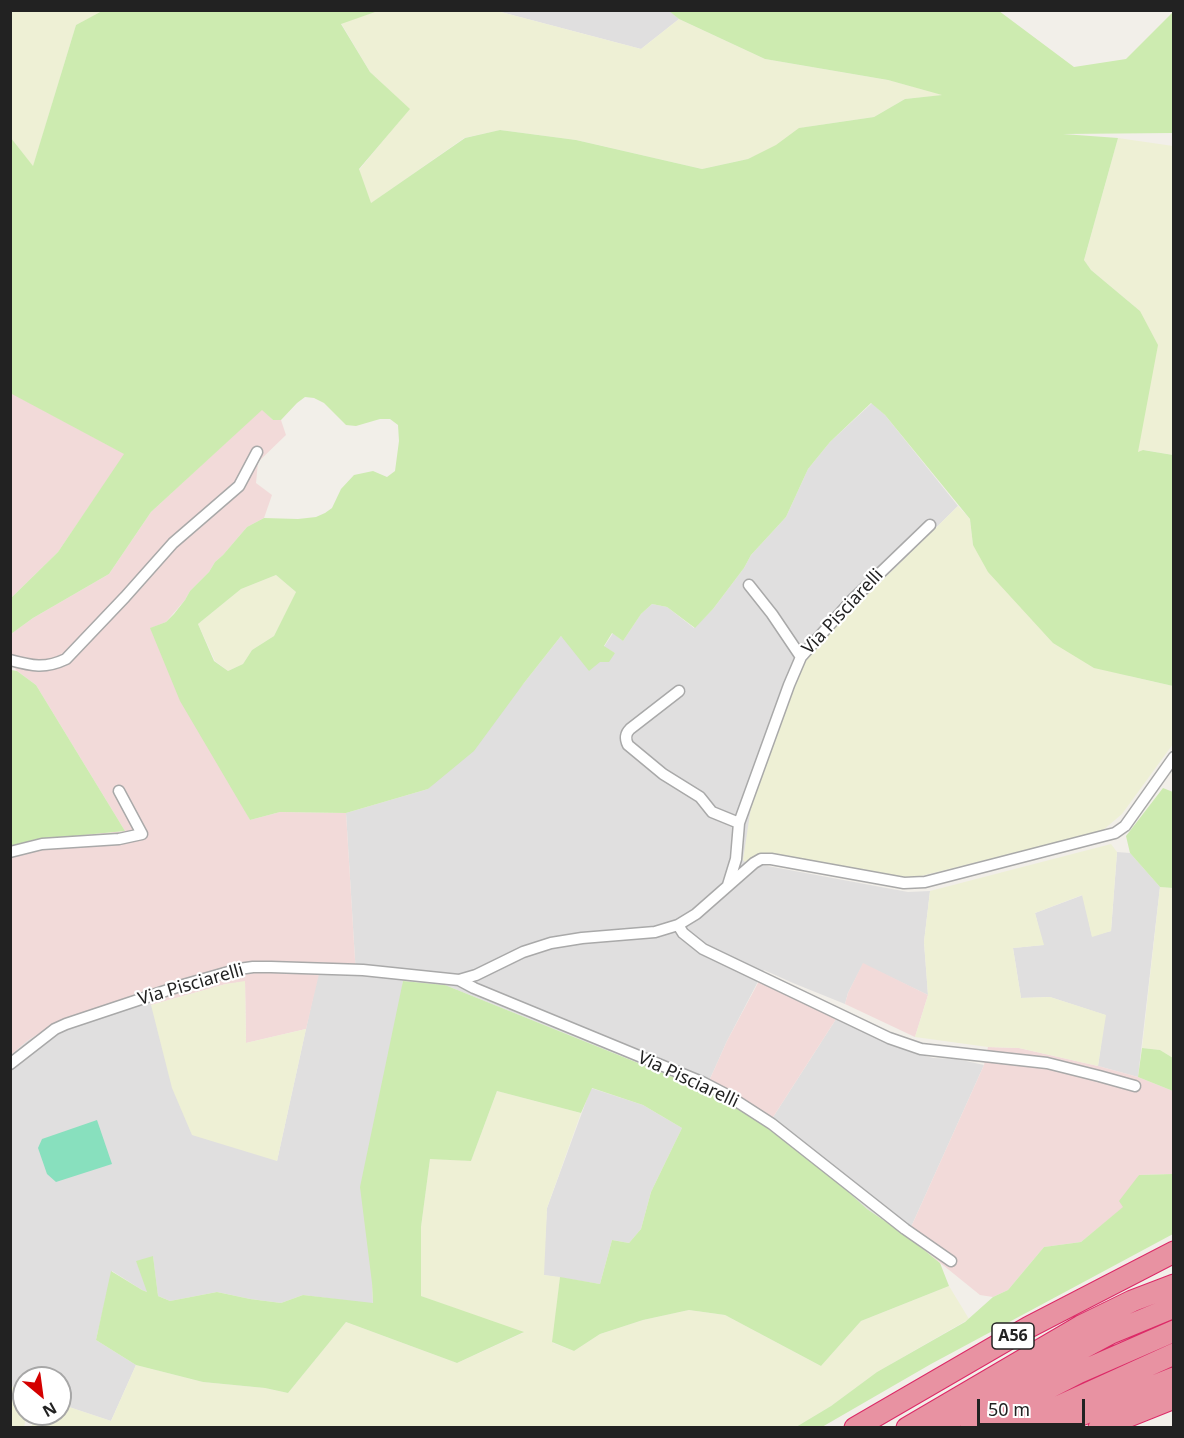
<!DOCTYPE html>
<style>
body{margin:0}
#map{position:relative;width:1184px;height:1438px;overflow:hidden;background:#f2efe9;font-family:"Noto Sans",sans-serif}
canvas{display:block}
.frame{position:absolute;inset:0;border:12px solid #222;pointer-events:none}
.north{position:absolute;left:12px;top:1366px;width:60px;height:60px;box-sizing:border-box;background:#fff;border:2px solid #a7a7a7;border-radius:50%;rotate:151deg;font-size:16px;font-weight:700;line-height:24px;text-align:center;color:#222}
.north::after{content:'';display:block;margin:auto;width:21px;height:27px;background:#d40000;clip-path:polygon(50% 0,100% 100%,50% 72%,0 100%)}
.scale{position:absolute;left:977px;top:1399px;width:108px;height:27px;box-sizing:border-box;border:3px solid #222;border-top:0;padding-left:8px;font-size:18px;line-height:21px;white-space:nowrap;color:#222;-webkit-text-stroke:4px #fff;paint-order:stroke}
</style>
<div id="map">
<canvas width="1184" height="1438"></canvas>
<div class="frame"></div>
<div class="north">N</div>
<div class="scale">50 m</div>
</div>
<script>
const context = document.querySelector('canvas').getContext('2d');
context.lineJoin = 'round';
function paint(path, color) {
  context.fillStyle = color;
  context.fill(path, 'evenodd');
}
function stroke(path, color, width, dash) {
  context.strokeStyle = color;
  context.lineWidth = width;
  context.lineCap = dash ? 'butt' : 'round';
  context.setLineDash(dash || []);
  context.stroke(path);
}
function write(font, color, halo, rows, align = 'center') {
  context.font = font + ' "Noto Sans",sans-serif';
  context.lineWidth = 4.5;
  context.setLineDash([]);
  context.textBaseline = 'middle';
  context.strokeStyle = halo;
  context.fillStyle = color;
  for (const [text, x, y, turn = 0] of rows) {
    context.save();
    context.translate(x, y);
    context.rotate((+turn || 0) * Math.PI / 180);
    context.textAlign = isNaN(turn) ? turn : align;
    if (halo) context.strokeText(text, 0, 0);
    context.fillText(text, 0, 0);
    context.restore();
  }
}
paint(new Path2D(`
 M669,10l10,9 -38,30 -144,-38z
 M872,403l13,12 73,91 -128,126 -87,228 3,2 162,30 22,-1 -6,51 4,53 -65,-31 -15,29 -3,11 -52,-21 -29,-13 -37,71 -22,49 -260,-105 -42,-4 -31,302 1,21 -70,-9 -22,8 -31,-4 -33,-7 -47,9 -12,-5 -5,-40 -6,36 -5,-2 -30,-19 -16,69 40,25 -25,56 -51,-17v-26h-36v13l-13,-5v-331l16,-14 34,-21 85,-29 5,14 126,156 41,-187 38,2 -10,-163 82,-24 96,-106 37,-47 39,26 15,-9 -11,-6 9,-14 10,8 18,-27 11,-10 15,3 27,21 19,-19 31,-41 7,-13 35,-38 22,-48 22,-27z
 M1117,852l13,1 30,34 -22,190 -40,-11 7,-51 -55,-18 -29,1 -8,-50 30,-3 -8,-32 48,-18 9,41 19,-5z
 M838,1016l53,29 23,8 19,5 24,1 27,6 -77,171 -40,-27 -99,-84z
 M591,1088l52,17 39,23 -31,64 -10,37 -12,14 -17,-3 -12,44 -57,-9 4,-67z`), '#e0dfdf');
paint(new Path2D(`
 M11,393l114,61 -67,98 -47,46z
 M262,409l11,11h8l5,15 -28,27 -2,21 16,12 -8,23 -17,9 -24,28 -8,7 -6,10 -19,19 -5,9 -19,22 -15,6 99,192 30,-8 66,1 10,163 -37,-2 -13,55 -60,14 -1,-61 -19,2 -75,21 -6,-14 -84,29 -34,21 -16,14v-207l21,-8 93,-9 -89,-146 -19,-14 -6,-7v-30l22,-16 76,-44 42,-62z
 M863,963l65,32 -13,42 -70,-33 3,-11z
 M759,981l79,35 -70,109 -63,-35 22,-49z
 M988,1047l31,1 79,18 40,11 35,14v83l-34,1 -15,32 -43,35 -37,5 -36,43 -15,7 -13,-2 -73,-59 77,-171z`), '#f2dad9');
paint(new Path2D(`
 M11,11h93l-28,14 -43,142 -22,-29z
 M378,11h119l144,38 38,-30 86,40 123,21 56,15 -39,4 -31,18 -74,11 -21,18 -31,13 -46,10 -126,-29 -76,-10 -36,8 -94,66 -11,-34 50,-61 -39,-37 -29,-49z
 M1118,138l55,8v309l-29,-5 -6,3 2,-142 -49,-41 -7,-10z
 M958,506l12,13 3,26 156,131 44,10v58l-51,70 -20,17 -189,47 -28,-3 -120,-20 -12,2 -8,5 -2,-2 8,-53 52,-145 27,-30z
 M276,575l20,17 -8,17 -14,27 -22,14 -9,14 -15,7 -13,-10 -17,-37 43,-35z
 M1111,844l6,8 -6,79 -19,6 -10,-42 -47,18 9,32 -31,3 8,50 29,-1 56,18 -8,51 -79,-18 -31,-1 -73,-10 13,-42 -4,-53 6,-51z
 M1160,887l13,1v170l-13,-8 -18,-2z
 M245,981l1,62 60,-14 -29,132 -85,-26 -20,-47 -21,-83 75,-21z
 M497,1091l84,22 -34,95 -3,67 16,2 -7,66 21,8 26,-17 43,-14 46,-10 36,5 96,51 40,-45 88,-35 20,33 -92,53 -46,34 -35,21 -765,1 4,-14h25v-10l51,17 25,-56 67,17 62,6 23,5 58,-71 111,41 66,-30 -102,-37v-69l9,-69 41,3z
 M10,1386l14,5v23h3l-3,13h-13z`), '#eef0d5');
paint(new Path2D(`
 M104,10l274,1 -37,13 29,48 40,37 -51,60 12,34 94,-65 35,-8 76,10 126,29 46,-10 28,-14 23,-17 75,-11 31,-18 37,-4 -54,-15 -123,-21 -86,-40 -10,-8h330l75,56 52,-8 47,-47v121l-110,1 55,4 -34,122 7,10 49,41 18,34 -20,107 5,-2 30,5v231l-79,-18 -41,-25 -65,-71 -15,-27 -3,-26 -85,-104 -14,-12 -41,39 -22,27 -22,48 -35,38 -7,13 -31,41 -18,19 -28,-21 -15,-3 -11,10 -18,27 -11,-8 -8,13 11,7 -6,9h-9l-11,9 -28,-35 -37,47 -50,68 -46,38 -82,24 -66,-1 -30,8 -70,-119 -30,-73 16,-6 8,-8 11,-14 5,-9 19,-19 6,-10 8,-7 24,-28 17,-9 34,1 18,-2 9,-4 7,-5 9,-19 13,-14 19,-4 14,6 8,-6 4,-30 -1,-16 -8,-6h-10l-24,7 -10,-1 -22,-22 -10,-5 -9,-1 -8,6 -16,17h-8l-11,-10 -111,102 -42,62 -76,44 -22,16v-36l47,-46 66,-98 -114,-61 1,-255 22,28 43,-141zM276,575l20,17 -22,44 -22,14 -9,14 -15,7 -14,-10 -16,-37 43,-35z
 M11,670l6,1 19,14 89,146 -93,9 -21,8z
 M1163,788l10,4v96l-13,-1 -30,-34 -4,-17z
 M403,981l42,4 260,105 63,35 44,34 55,50 40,27 33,27 9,23 -88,35 -40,45 -96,-51 -36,-5 -46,10 -43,14 -26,17 -22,-9 8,-65 40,7 12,-44 17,3 12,-14 10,-37 31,-64 -39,-23 -51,-17 -11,25 -84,-22 -26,70 -41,-2 -9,68v69l103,36 -67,31 -111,-41 -58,71 -23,-5 -62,-6 -67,-17 -40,-25 15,-69 31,19 5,2 -11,-31 17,-5 5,40 12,5 47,-9 33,7 31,4 22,-8 70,8 -1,-20 -12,-96z
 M1142,1048l18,2 13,8v33l-35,-14z
 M1173,1174v60l-242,130 -109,63h-26l35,-21 46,-34 88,-50 28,-25 15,-7 36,-43 37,-5 42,-35 -4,-6 20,-26z`), '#cdebb0');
paint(new Path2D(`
 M97,1120l15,44 -56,18 -9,-8 -9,-26 4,-9z`), '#88e0be');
const minor = new Path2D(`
 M749,585l23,29 29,43
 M10,660c22,6 35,9 56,-1l59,-62 48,-54 66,-57 18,-34
 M679,691l-49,38c-5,5 -5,10 -2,16l35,29 37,23 12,15 27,11
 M10,852l32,-8 77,-5 23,-5 -23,-43
 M728,885l8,-26 3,-36 50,-138 12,-28 50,-56 79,-76
 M678,925l5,8 20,16 186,89 32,11 126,14 52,13 36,10
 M459,980l15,8 228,94 25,13 45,29 133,105 46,32
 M10,1064l45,-35 11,-5 117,-39 56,-16 14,-2h18l92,3 96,10 17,-5 47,-23 28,-9 31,-5 73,-6 23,-7 18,-11 58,-51 7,-4h10l133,24 21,-1 182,-47 8,-2 10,-7 49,-69`);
const motorway = new Path2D(`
 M855,1428l174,-101 145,-75
 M907,1428l174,-102 51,-25 42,-16
 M934,1428l177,-95 63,-26
 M971,1428l107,-55 96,-42
 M1011,1428l163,-74
 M1048,1428l126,-50
 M1099,1428l75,-30`);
stroke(minor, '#a9a9a9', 13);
stroke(motorway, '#dc2a67', 23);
stroke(minor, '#fff', 10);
stroke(motorway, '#e892a2', 21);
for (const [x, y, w] of [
 [1013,1336,42]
]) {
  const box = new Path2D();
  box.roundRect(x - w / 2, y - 13, w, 26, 4.5);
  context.fillStyle = '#fff';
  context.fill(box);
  stroke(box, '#222', 1.5);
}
write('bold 16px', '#222', null, [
 ["A56",1013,1336]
]);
write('18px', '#222', '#fff', [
 ["Via Pisciarelli",843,612,-47],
 ["Via Pisciarelli",191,985,-16],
 ["Via Pisciarelli",688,1080,25]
]);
</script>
